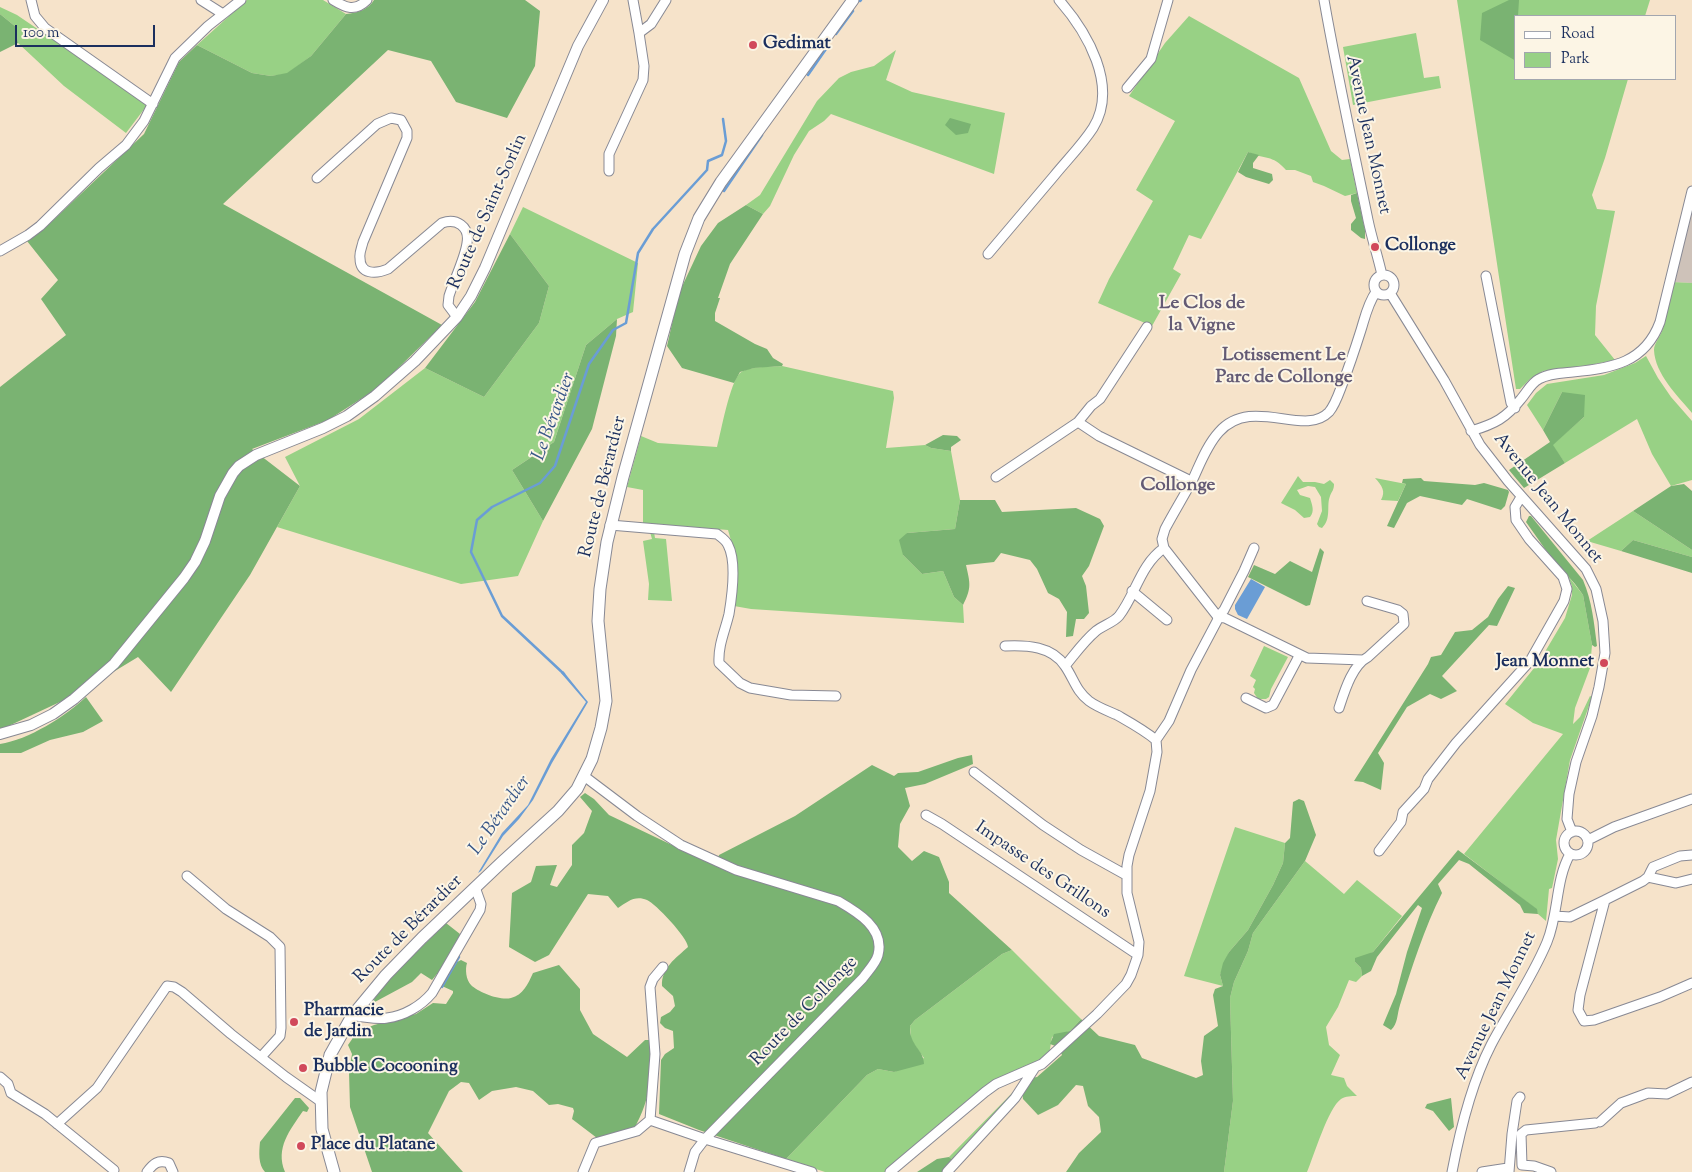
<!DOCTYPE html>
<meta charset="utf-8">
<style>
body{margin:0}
#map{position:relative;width:1692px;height:1172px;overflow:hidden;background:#f6e3ca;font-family:"Sorts Mill Goudy",serif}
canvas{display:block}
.legend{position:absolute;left:1514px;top:15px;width:162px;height:65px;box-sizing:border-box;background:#fcf5e5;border:1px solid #a2a6af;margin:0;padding:6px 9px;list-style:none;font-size:15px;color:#1b2f5e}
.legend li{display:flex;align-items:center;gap:10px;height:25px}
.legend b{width:25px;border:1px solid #a2a6af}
.scale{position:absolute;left:15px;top:25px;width:140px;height:22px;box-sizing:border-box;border:2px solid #1b2f5e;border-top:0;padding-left:6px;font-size:15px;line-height:18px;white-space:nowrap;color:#1b2f5e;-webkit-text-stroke:4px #fcf5e5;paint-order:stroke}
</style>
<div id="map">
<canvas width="1692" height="1172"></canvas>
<ul class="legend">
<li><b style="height:6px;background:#fff"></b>Road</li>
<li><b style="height:14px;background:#98d185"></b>Park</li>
</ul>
<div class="scale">100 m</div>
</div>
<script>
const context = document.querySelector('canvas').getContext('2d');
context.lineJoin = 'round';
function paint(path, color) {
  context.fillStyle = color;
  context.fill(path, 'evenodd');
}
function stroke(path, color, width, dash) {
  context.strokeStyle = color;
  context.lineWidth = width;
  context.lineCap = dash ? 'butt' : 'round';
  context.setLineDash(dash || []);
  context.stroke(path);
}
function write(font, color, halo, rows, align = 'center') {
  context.font = font + ' "Sorts Mill Goudy",serif';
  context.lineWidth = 4;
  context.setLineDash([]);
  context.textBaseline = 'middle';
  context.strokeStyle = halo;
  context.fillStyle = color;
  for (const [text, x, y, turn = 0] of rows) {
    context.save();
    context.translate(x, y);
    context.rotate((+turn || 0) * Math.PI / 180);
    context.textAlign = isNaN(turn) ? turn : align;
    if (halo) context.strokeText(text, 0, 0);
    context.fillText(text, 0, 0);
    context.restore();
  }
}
paint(new Path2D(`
 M1692,200v83l-20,-1z`), '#cec2b9');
paint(new Path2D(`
 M247,0h76l23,14 -35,42 -24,18 -16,2 -19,-3 -55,-28z
 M1457,0h193l-5,16h-129v63h112l-23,79 -13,37 5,14 18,2 -19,95 -1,29 20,25 -25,5 -47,6 -13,8 -10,10h-4z
 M0,7l17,8 131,89 -22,29 -62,-47 -46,-43 -2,-16 -16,-13z
 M1189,16l110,62 32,73 11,9 8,-1 7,34 -12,3 -21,-10 -11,-4 -2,-6 -16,-6h-9c-14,-16 -21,-10 -38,-18l-47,87 -12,-4 -16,34 8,5 -29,52 -54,-23 11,-24 44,-78 -17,-11 39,-69 -46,-25 36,-53z
 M1416,33l8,45 15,-2 2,12 -88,17 -10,-58z
 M896,50l-10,30 26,12 93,21 -11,61 -163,-60 -7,7 -15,10 -15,24 -24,51 -7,8 -17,-9 14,-10 57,-94 22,-23 12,-6 23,-6z
 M523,207l115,56 -5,49 -16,7 -31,26 -32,97 -42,28 31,51 -25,55 -57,8 -184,-57 23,-41 -15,-29 74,-38 66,-51 59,29 55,-74 10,-37 -39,-52z
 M1672,282l20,1v130c-15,-18 -37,-39 -38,-63 0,-7 7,-14 9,-22 4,-15 6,-30 9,-46z
 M1646,356l12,22 13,19 21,24v59l-21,6 -19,-32 -15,-35 -72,44 -13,-18 32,-28 -22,-25 -19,38 -16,-25 9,-12 11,-9 57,-9 31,-12z
 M782,366l111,25 1,7 -8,50 39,-3 6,3 20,3 9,49 -5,29 -48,4 -4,22 19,19 21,-3 11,26 9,8 1,18 -213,-14 -17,-3 -2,-62 -4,-14 -85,-7v-33l-16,-3 14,-51 17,7 59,4c4,-15 13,-65 23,-74 8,-7 31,-6 42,-7z
 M1298,476l5,6h12l9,2 6,-4 4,4c0,6 -2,7 -4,12 -4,10 2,22 -8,32l-3,-1 -2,-3 5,-13 -1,-14 -6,-10 -7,-1 -11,4 3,5 10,3c2,7 5,13 0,19l-6,1 -9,-8 -14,-7z
 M1375,478l31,6 -8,17 -17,-1c5,-9 1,-14 -6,-22z
 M1633,511l59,39v7l-59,-17 -12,11 -34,-10z
 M650,532h4l1,6 11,1 6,62 -24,-1 1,-16 -6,-43 9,-2z
 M1568,576l15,19 9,50 -2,23 -15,40 -2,16 7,-7 10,-21 2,1 -22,63 -14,80 2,19 -6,29 -3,1 -3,32 -8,-7 -2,-5 -72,-55 99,-120 -30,-11 -28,-19 34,-42 26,-44 7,-23v-9z
 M1264,646l24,11 -17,32 -2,8 -3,2h-8l-4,-6 1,-4 -2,-2 3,-7 -6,-4z
 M1235,827l50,16 -2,20 -10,22 -25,45 -19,22 -9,23 3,11 -39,-10z
 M1305,861l39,33 13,-14 45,36 -29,36 -18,10 6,6 1,8 -6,6 -7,-2 -11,27 -12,20 3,18 11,10 -9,20 13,3 3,8 10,10c-6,0 -11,0 -16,3 -13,9 -27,57 -34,73h-83l9,-71 -3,-103 4,-16 14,-31 5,-18z
 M1012,950l69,69 -11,12 -18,6 -3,18 -8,6 -30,14 -76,55 -49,42h-61l-39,-13 81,-84 11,-6 16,3 30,-14 -13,-18 -1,-14 5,-6 87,-66z
 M1021,1084v3l-68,73 -4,-3z`), '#98d185');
paint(new Path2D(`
 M374,0h151l15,11 -5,55 -28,52 -51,-16 -25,-41 -43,-11 -165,154 219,121 -64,63 -50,32 -76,29 48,37 -50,89 -79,117 -33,-35 -61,37 -77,36v-343l66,-52 -25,-36 17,-19 -31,-39 18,-13 99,-94 35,-72 18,-17 55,28 19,3 16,-3 24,-17 35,-42c11,-1 22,-4 28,-14z
 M1509,0h10l-1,16h-2v45l-36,-21 2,-27z
 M0,14l16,13 2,16 -18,9z
 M950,118l21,6 -3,9 -12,2 -11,-10z
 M1248,152l11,3 -6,8v5l19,6 1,6 -4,4 -23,-7 -8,-5z
 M1357,193l8,37v9l-4,-1 -10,-8v-6l5,-6 -5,-17v-6z
 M746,205l17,9 -33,50 -12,34h2l-5,15v8l40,23 12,5 6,9 10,6 -1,2 -28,2 -14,4 -6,11 -52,-15 -15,-22 12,-53 22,-47 17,-23z
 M510,234l39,52 -10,37 -55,74 -59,-29 50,-66z
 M617,319l-1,17 -24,93 -49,92 -31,-51 42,-28 32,-97z
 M1562,392l23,3 -1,22 -31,28 12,18 -41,25 -15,-18 41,-28 -7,-12z
 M943,435l14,1 4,4 -10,7v4l-20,-3 -6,-3z
 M1421,478l3,3 51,4 9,-2 24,7 1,2 -4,14 -4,4 -34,-11 -5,6 -42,-9 -13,7 -13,25 -7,-2 19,-42 -4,-1 1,-4z
 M1684,484l8,7v59l-59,-39 38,-25z
 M960,500h35l7,12 74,-4 24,11 4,7 -15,40 -7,10 4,10 3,27 -5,6h-8l-3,17 -7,1 1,-25 -8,-13 -11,-6 -11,-24 -7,-9 -29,-7 -7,9 -28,3c4,18 6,23 -3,40l-9,-8 -11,-26 -21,3 -19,-19 -4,-15 8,-7 48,-4z
 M1529,516h2l52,64c9,21 11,43 14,66l-2,1 -3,-2 -9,-50 -8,-11 -25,-28 -24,-34z
 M1633,540l59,17v16l-71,-22z
 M1320,548l4,4 -14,53 -4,1 -58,-29 6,-12 21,9 15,-13 22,11z
 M1508,586l7,2 -18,38 -8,-1 -47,51 15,15 -16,8 -11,-5 -23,13 -29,46 6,10 -3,27 -18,-8 -9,-1 74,-117 3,-7 10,-2 14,-23 17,-2 16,-13 10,-18z
 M86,697l17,24 -20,11 -33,8 -29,13h-21v-9c28,-4 66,-28 86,-47z
 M972,755l1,9 -48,20 -20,4 5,18 -10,18 -2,23 14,14 12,-10 15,6 10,25v11l63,57 -10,4 -87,66 -5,6c-1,20 14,23 14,38l-30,8 -16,-3 -11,6 -81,84 -87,-29 -40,-16 2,-54 4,-6 9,-6 -1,-17 -8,-3 -5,-5 1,-6 9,-5 5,-6 -2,-10 -11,-10c-1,-18 14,-28 26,-39 0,-9 -33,-44 -41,-47 -12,-5 -20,2 -29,8l-10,-12 -20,-2 -39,61 -14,7 -26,-15 3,-54 19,-11 5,-16 21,-1 -7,20 7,2 15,-22v-20l12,-12 8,-22 -12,-14 5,-4 9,6 15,16 107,51 3,-11 76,-39 77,-51 22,11 4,-3 20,-1 40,-14z
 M1299,799l5,2 12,34 -11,26 -52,72 -5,18 -14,31 -4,16 3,103 -9,71h-158l13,-19 22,-21 -2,-15 -11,-11 -5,-20 -7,-1 -18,20 -20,10 -15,-16 -2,-15 4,-5 12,-2 25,-22 -4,-8 -8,-3 4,-10 16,-3 11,-12 18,17 36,9 7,13 54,20 7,-3 -2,-14 3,-25 14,-10 -5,-31 2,-6 8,-3 -3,-11 3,-12 6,-11 19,-22 25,-45 10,-22 2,-20 5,-5 3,-36z
 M1458,850l79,59 1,5 -14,-1 -4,-8 -51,-41 -10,-4 -21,24 4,9c-18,36 -30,74 -42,112 -3,9 -2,19 -9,25l-8,-5 13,-31 11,-42 15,-44 -4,-3 -41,52 -6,14 -9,5 -1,-8 -6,-6v-4l18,-6z
 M446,923l14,11 -9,23 -19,23 -11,-7 -9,9 -39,21c3,-16 59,-65 73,-80z
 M461,960l6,3c-2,6 -1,17 4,22 7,7 29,16 40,13 12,-3 17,-14 22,-25l26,-8 21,24v21l13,24 34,23 18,-17h5c1,37 2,56 -16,89l-37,9 -25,-19 2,-8 -1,-3 -15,-4 -9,1 -16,-14 -17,-4 -24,4 -13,9 -10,-17 -8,-1 -12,9 -21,42 35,39h-91l-22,-65 -1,-35 3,-18 -4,-9 9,-13 17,-7 42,-11 17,-11 13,1 7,-11v-2l-11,-5 15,-24z
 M295,1098h5l9,10 -2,4 -4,-1c-13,19 -28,37 -18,61h-20c-7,-7 -6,-20 -5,-30z
 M1451,1098l3,29 -5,4 -16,-20 -8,-3 2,-4z
 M949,1157l4,3 -11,12h-25l20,-13z`), '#7ab372');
paint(new Path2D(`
 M1251,579l14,8 -18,32 -9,-4 -3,-6v-4z
 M563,671l25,31 -36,61 -19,37 -14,19 -16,17 -22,35 -3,2 24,-40 26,-28 23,-46 35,-57 -25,-29z`), '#6a9dd5');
stroke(new Path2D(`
 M860,1l1,-1
 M836,34l17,-23
 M808,75l18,-26
 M724,191l38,-56
 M564,674l-62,-58 -31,-64 6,-32 15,-13 48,-24 15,-17 34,-102 24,-34 13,-7 12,-70 15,-24 54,-59 1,-9 14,-6 4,-14 -3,-22
 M442,987l17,-30`), '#6a9dd5', 2.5);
const minor = new Path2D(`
 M31,0l4,16 10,12 108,76
 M201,0l22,14
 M333,0c13,8 22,12 34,0
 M633,0l6,33 12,-9 15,-24
 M1324,0c13,74 29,147 44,220 4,19 10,37 14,55
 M1127,88l24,-29 17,-59
 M609,171v-17l34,-74 1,-14 -5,-33
 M317,178l60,-54 14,-6 10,2 6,11v7l-44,104c-1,5 -4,11 -3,16 0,17 16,16 28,11l54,-46c14,-5 28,3 25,20 -2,15 -13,37 -18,53l-1,9 9,12
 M0,251l28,-16 12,-9 59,-58 27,-23 18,-24 31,-63 33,-32 33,-26
 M988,254c22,-26 44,-52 66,-78 13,-16 28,-31 39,-48 26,-42 -6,-96 -34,-128
 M1374 285a10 10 0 1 1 20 0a10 10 0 1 1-20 0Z
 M1486,276l25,127 4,5
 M1390,293l54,87 36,65 28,36 78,88 10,20 7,32 2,32 -6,34 -7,29 -16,46 -7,32 -2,25 5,13
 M1078,422l21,14 92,45
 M1471,431c24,-7 35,-13 50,-32 6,-7 10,-16 18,-20 10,-6 23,-6 34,-7 39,-4 72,-9 87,-50l32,-131
 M996,477l82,-55 13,-16 9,-7 47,-72
 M610,525l107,9c4,3 9,6 11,11 9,17 4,51 1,69 -4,17 -11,31 -10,49l21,20 10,5 41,7 45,1
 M1132,591l35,29
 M1218,617l-54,-69 -2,-9 3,-10c9,-17 19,-33 28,-50 7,-15 14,-34 26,-47 33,-37 85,6 110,-20 6,-7 10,-19 13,-27 7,-18 13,-36 19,-55 4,-13 7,-27 15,-38
 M1218,617l7,1 82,40 56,2
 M1005,646c22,-1 47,0 60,20 9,13 11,25 24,35 8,6 19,10 28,14 14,8 27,15 39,25
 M1065,666c10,-12 19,-25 31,-35 7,-6 17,-8 23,-15 17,-22 21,-51 45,-68
 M1246,698l20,10 7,-3 26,-49
 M1339,708c5,-15 13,-43 29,-51l36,-33 -1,-10 -5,-4 -31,-9
 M1156,740l13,-19 22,-51 26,-49 1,-4 6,-7 20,-39 10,-23
 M974,772l69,53 38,25 45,25
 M584,776l53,40 44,29 55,25 102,31c19,11 47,27 40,54 -2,8 -10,16 -15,23l-158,161 -10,13 -6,20
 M926,815l16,9 196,131
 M1564 843a12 12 0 1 1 24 0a12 12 0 1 1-24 0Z
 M1588,840l26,-13 78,-28
 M1379,851l22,-29 2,-10 21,-23 4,-10 28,-36 74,-82 34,-60 3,-12 -4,-12 -34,-38 -13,-19 -1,-13 6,-10
 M1692,855l-12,1 -27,11 -5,10 -5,4 -38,19 -25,95 -2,15 6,11 10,-1 66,-23 32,-14
 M187,876l39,33 44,28 10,10 1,81 -1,8 -19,21
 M1648,877l28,6 16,-4
 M1555,916l15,1 35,-17
 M663,967l-10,12 -3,8 5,67 -5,66 55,19 107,33
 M352,1016c11,0 24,4 35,2 17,-2 34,-12 45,-25l48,-83 1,-6 -6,-17
 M0,1077l8,7 3,9 34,21 69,56
 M1600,1122l21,-19 27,-10 19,1 25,-12
 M57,1124l40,-36 70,-102 7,1 8,5 49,42 55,43 34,24
 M147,1172c6,-8 11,-13 22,-9l4,9
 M583,1172l12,-29 42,-12 13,-11
 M890,1172l95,-80 11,-8 46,-20 55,-50 29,-30 5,-9 7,-20 1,-13 -12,-49v-27l2,-11 21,-64 7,-39 -1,-12
 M947,1172l68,-74 19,-29
 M1452,1172c8,-42 19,-88 39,-127 18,-34 41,-67 56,-103 12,-29 8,-61 23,-88
 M1482,1172l26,-4
 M1509,1172l3,-38 5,-33 3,-4
 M1551,1172l-17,-6 -12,-1 -1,-31 5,-4 69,-7`);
const tertiary = new Path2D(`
 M0,734l31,-9 22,-11 21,-15 40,-35 70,-86 11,-16 10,-21 15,-45 13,-23 6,-7 17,-11 67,-27 24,-12 28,-20 40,-35 42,-44 14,-21 14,-28 93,-222 25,-46`);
const secondary = new Path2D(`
 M334,1172l-12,-43 -1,-37 9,-37 22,-39 34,-41 36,-37 79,-75 57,-52 19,-22 15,-30 9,-31 5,-27 -8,-80 2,-32 7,-47 16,-65 62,-223 14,-36 22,-36 132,-182`);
stroke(minor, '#888994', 11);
stroke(tertiary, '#888994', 12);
stroke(secondary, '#888994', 13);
stroke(minor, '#fff', 9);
stroke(tertiary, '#fff', 10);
stroke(secondary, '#fff', 11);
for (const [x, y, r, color] of [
 [753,45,5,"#d1495b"],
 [1375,247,5,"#d1495b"],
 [1604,663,5,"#d1495b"],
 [294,1022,5,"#d1495b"],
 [303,1068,5,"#d1495b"],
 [301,1146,5,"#d1495b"]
]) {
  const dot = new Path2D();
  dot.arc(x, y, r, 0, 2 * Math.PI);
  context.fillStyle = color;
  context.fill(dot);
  stroke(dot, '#fcf5e5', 2);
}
write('bold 18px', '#1b2f5e', '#fcf5e5', [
 ["Gedimat",763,45],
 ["Collonge",1385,247],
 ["Jean Monnet",1594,663,"right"],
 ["Pharmacie",304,1012],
 ["de Jardin",304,1033],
 ["Bubble Cocooning",313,1068],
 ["Place du Platane",311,1146]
], 'left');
write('18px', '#1b2f5e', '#fcf5e5', [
 ["Avenue Jean Monnet",1367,135,78],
 ["Route de Saint-Sorlin",489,212,-66],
 ["Route de Bérardier",604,487,-76],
 ["Avenue Jean Monnet",1547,499,51],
 ["Impasse des Grillons",1042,871,34],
 ["Route de Bérardier",409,930,-45],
 ["Avenue Jean Monnet",1497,1006,-64],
 ["Route de Collonge",805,1012,-46]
]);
write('bold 19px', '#645b75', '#fcf5e5', [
 ["Le Clos de",1202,305],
 ["la Vigne",1202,327],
 ["Lotissement Le",1284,357],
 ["Parc de Collonge",1284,379],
 ["Collonge",1178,487]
]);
write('italic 19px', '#375688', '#fcf5e5', [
 ["Le Bérardier",555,417,-70],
 ["Le Bérardier",501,816,-55]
]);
</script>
